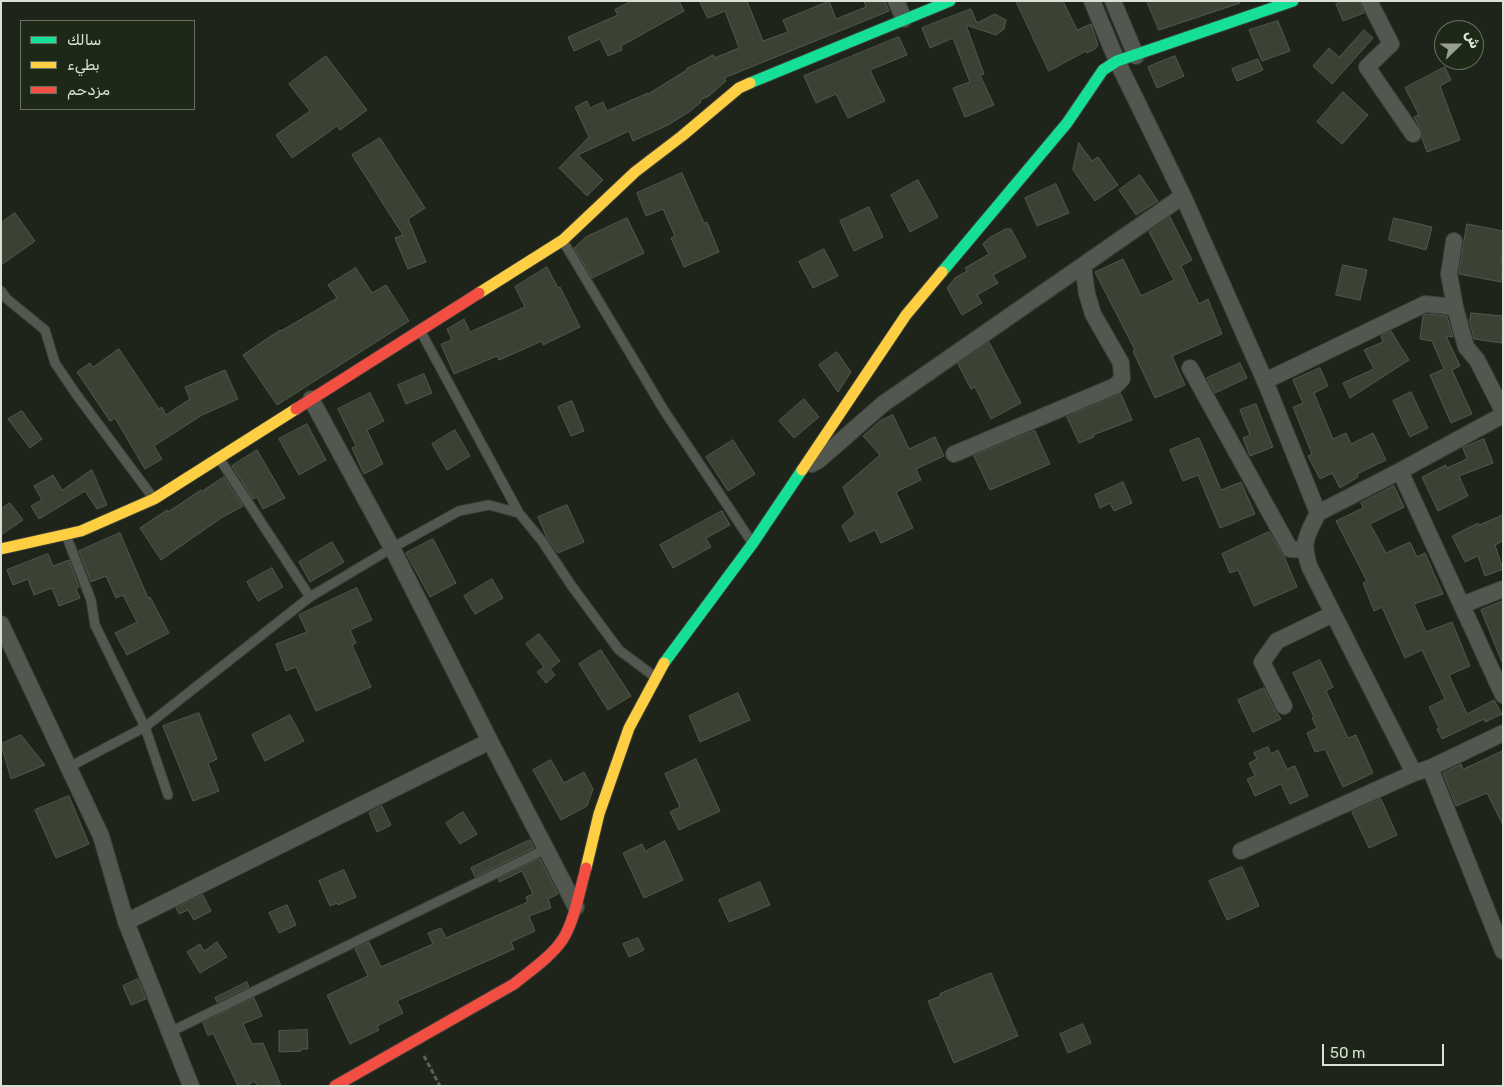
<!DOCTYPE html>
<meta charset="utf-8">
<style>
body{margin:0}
#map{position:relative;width:1504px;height:1087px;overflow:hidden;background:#1e241a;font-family:Rubik,"Noto Naskh Arabic",sans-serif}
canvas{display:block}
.frame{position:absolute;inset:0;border:2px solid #d9e0d4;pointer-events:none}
.legend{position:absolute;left:20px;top:20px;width:175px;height:90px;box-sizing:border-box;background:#1d2816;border:1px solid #687262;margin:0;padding:6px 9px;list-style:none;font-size:15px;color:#d9e0d4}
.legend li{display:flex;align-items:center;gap:10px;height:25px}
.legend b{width:25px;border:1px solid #687262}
.north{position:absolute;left:1434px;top:20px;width:50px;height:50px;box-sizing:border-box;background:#1d2816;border:1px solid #687262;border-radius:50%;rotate:68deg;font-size:14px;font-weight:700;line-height:20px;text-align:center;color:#d9e0d4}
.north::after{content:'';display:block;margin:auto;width:18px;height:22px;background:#989e93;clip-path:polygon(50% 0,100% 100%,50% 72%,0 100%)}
.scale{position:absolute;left:1322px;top:1044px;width:122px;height:22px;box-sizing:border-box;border:2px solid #d9e0d4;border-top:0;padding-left:6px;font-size:15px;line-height:18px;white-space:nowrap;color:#d9e0d4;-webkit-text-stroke:4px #1d2816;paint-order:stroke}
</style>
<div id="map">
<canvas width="1504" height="1087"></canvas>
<div class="frame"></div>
<ul class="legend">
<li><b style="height:6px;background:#16e098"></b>سالك</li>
<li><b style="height:6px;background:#ffcf43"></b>بطيء</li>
<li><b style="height:6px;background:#f24e42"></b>مزدحم</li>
</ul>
<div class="north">ش</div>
<div class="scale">50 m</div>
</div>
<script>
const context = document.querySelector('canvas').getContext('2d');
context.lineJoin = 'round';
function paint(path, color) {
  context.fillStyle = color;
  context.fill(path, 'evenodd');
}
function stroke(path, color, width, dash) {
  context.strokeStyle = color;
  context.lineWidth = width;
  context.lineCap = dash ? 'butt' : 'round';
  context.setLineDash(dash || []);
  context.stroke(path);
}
const building = new Path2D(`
 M632,1h47l5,10 -63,35 1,4 -14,6 -8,-17 -26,12 -6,-14 50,-22 -3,-5z
 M700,1h47l16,40 25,-9 -5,-12 46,-19 7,18 30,-12 -2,-6h21l4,10 -165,67 2,3 -17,15 -9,4 1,2 -12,10 -21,13 -35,16 -4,-10 -51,24 25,25 -16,16 -28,-28 30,-31 -14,-30 12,-6 3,7 13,-6 4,9 41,-18v1l39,-24 -1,-1 27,-14 1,3 25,-10 -14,-37 -17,7z
 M1016,1h47l14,29 14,-6 7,21 -3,4 -8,4 -1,-2 -37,20z
 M1147,1h92l1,2 -81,27z
 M1344,1h15l5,12 -21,8 -7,-17z
 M971,9l6,14 18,-9 11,6 -2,9 -8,6 -30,-10 18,49 -4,1 14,30 -29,12 -12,-29 17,-6 -17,-44 -23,10 -8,-20z
 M1278,21l12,30 -28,10 -13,-31z
 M1364,30l9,8 -41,46 -19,-18 16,-18 10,9z
 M899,37l8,18 -37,15 15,31 -37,17 -12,-24 -20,9 -12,-27z
 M326,56l41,54 -27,20 -3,-4 -45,32 -16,-23 34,-24 -21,-27z
 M1175,56l9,20 -27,12 -9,-21z
 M1258,59l5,11 -26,11 -5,-12z
 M1445,67l6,13 -11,6 20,54 -33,12 -5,-14 -1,-9 -7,-12 5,-2 -14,-27z
 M1343,92l25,23 -26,29 -25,-22z
 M380,138l45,70 -17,11 18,43 -18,7 -13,-31 8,-3 -51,-80z
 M1079,143l13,18 6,-4 20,28 -23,16 -22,-31z
 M682,173l22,50 3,-1 12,30 -35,15 -13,-29 4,-2 -12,-27 -17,7 -9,-23z
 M1140,175l18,26 -22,14 -17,-25z
 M918,180l20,37 -28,15 -19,-37z
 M1056,184l13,29 -32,13 -12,-28z
 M869,207l14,30 -29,14 -14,-30z
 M15,213l20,28 -34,24v-42z
 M1170,217l22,43 -11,6 18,38 9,-5 14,35 -50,22 13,29 -30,13 -22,-47 2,-1 -40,-78 28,-13 18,37 33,-16 -25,-48z
 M627,218l17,35 -52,25 -18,-30 12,-11z
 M1394,218l38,9 -6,23 -37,-10z
 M1467,224l36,7v20l-2,13 2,1 -2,17 -42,-8z
 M1006,229h5l15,28 -33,18 5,8 -21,12 5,8 -20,12 -15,-27 8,-10 12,-7 -2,-3 24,-14 -6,-10 6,-6z
 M824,249l14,27 -25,12 -14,-26z
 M1343,265l24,5 -7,30 -24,-5z
 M547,267l11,21 2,-1 20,40 -37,18 -1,-4 -43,19 -2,-4 -43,18 -13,-30 11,-4 -5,-11 17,-10 6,13 55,-25 -10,-20z
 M356,268l16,25 14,-8 23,36 -132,84 -34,-50 37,-25 1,1 56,-33 -9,-13z
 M1471,313l32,3 -1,27 -28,-4 -5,-20h1z
 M1427,314l20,2 6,21 -7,-1 14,30 -8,4 20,44 -21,9 -21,-48 14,-6 -12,-28 -12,-2 3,-23z
 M1391,331l18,29 -59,38 -7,-15 31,-14 -10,-19 19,-8 -2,-6z
 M989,342l32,61 -30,16 -16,-32 -4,2 -13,-25z
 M119,349l40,60 3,-2 4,8 24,-16 -5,-12 40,-17 13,29 -36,16 -48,31 8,13 -17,10 -30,-51 -5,3 -33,-49 13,-9 3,4z
 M837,352l14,20 -13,20 -19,-27z
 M1240,363l7,15 -32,15 -8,-15z
 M1320,368l8,18 -14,7 19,46 13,-6 5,11 22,-11 13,27 -29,14 1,3 -18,11 -8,-15 -12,6 -12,-23 4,-2 -19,-47 10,-4 -10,-23z
 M424,374l8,19 -26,11 -8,-19z
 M1411,392l17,36 -18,9 -17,-36z
 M370,393l14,28 -17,9 16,34 -19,10 -12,-26 4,-2 -18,-37z
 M1121,394l11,26 -39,15 1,2 -15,6 -12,-26z
 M804,399l15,18 -25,21 -15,-17z
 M572,401l12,30 -13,5 -13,-29z
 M1256,404l17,43 -23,9 -7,-18 7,-3 -10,-25z
 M22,411l20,28 -12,9 -22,-29z
 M893,415l16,34 26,-12 9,19 -28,13 5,11 -25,12 17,36 -32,15 -6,-13 -25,12 -8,-16 13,-12 -12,-27 37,-32 -17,-19 17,-15z
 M307,424l19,36 -27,15 -20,-36z
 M455,430l15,26 -23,14 -15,-26z
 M1035,431l15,33 -60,26 -16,-34z
 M1199,438l22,52 20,-8 14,32 -35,14 -22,-53 -15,6 -13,-31z
 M1484,439l9,24 -34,13 9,20 -30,15 -16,-34 24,-12 1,3 20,-9 -4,-11z
 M733,440l22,34 -27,17 -22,-34z
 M257,450l28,48 -22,11 -6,-12 -4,2 -21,-33z
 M92,470l15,35 -10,4 -12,-18 -46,28 -8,-13 11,-6 -8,-14 19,-11 9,15z
 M224,477l19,29 -22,12 -60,42 -21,-32 27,-18 1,2 33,-22 1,1z
 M1123,482l9,21 -18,8 -4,-8 -10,5 -5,-13z
 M1394,486l10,21 -34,17 16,29 24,-11 7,15 8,-4 18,41 -29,10 12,28 26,-10 18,44 -21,9 18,39 27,-14 8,14 -17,8 -1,-3 -42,20 -5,-10 2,-1 -10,-21 16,-8 -23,-49 -17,8 -23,-51 -8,4 -11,-28 4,-2 -31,-60 27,-13 -2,-5z
 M10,503l13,17 -22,15v-26z
 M567,505l17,37 -26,11 -11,-15 -9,-21z
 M722,511l8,14 -24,13 5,9 -38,21 -13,-23z
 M1503,515v26l-8,4 8,24 -18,7 -7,-20 -13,6 -13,-26 26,-13 1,2z
 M1269,532l15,24 13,31 -43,19 -16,-36 -8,3 -8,-19z
 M120,533l28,65 2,-1 19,36 -42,22 -12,-22 22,-11 -14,-27 -7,3 -10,-22 -15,6 -12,-31z
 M433,539l23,44 -26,14 -24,-44z
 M332,542l12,20 -34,20 -11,-20z
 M48,554l5,12 16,-6 10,27 -3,2 4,9 -21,8 -7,-18 -18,7 -6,-16 -15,6 -6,-15z
 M272,568l11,19 -25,14 -11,-19z
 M492,579l11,19 -28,16 -11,-18z
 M357,588l15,32 -22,10 6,13 -4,2 19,42 -55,24 -20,-44 -10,4 -10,-27 31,-12 -8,-17z
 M1503,601v61h-1l-21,-52z
 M539,634l21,27 -10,8 5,6 -9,8 -9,-11 7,-5 -18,-23z
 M601,650l30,46 -23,14 -29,-46z
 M1320,660l13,27 -7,4 22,47 8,-3 17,38 -30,14 -18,-38 -10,3 -8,-19 10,-5 -5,-10 2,-1 -21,-44z
 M1264,688l11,22 6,9 -28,13 -15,-32z
 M738,693l12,27 -50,22 -11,-26z
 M199,713l18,46 -9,4 11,28 -26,10 -30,-75z
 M290,715l14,26 -39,20 -13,-26z
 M21,735l24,30 -34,14 -10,-35z
 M1268,747l3,7 7,-4 9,19 8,-3 13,30 -18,8 -9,-20 -26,12 -8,-17 8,-3 -6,-13 8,-4 -3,-6z
 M1503,751v74l-16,-32 -31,13 -13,-33 18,-9 2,5z
 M696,759l24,52 -41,19 -9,-18 10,-5 -15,-33z
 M551,760l13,23 20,-11 9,17 -6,17 -26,14 -28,-50z
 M69,796l20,48 -33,14 -21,-48z
 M1381,799l16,36 -28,13 -17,-36z
 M382,806l9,19 -14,7 -8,-19z
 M463,812l14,22 -17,10 -14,-21z
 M530,840l4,8 -59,29 -4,-9z
 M665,841l18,39 -39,18 -21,-45 19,-9 3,7z
 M540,859l18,35 -10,5 3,9 -22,8 6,15 -24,11 3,7 -117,52 6,12 -26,13 2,4 -29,14 -23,-49 41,-19 -13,-27 14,-7 12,25 52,-23 -5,-11 13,-5 5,10 82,-36 -2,-5 7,-3 -11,-23 -23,11 -1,-3z
 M1242,867l17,39 -32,14 -18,-39z
 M344,870l12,27 -18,8 -1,-2 -7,3 -11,-25z
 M760,882l10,23 -41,17 -10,-22z
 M203,895l8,16 -17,9 -6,-10 -9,4 -3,-6z
 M287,905l9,20 -17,8 -10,-20z
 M638,938l6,12 -15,7 -6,-13z
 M217,942l10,15 -27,16 -13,-21 13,-8 4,7z
 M991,973l27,63 -64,27 -26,-62 13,-5 -1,-2z
 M138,979l8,20 -15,6 -8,-19z
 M247,982l2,5 -32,15 -2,-4z
 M254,998l8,18 -19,8 9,20 11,-1 18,43h-24l-2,-5 -10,5h-7l-25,-53 -5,3 -5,-13z
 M1083,1024l8,19 -23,10 -8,-19z
 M307,1030l1,19h-7v2l-22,1v-21z`);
paint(building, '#3a4234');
stroke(building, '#53584f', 1);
const lane = new Path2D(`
 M563,241l102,171 86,129
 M1,291l6,8 38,31 10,33 21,31 78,105
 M421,332l98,181
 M219,458l91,139
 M66,535l25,65 4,25 50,102 23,68
 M69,767l76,-40 165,-130 82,-49 67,-37 30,-6 30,8 23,28 29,44 48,65 36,27
 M168,1033l378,-184`);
const street = new Path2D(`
 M896,1l8,18
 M1092,1l25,60 66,135 82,185 53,132c-12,24 -17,29 -8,55l104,205 16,-5 73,183
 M1113,1l23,55
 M1369,1l22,43 -24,23 46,67
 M1454,241l-5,33 6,33 11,40 11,13 26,51
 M1190,368l100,181 14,1
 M1265,381l160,-77 30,3
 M311,399l81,149 98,193 86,166
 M954,454l161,-68 7,-7 -1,-16 -28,-49 -6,-20 -4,-28
 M812,464l7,-4 64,-56 300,-208
 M1400,471l103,224
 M1318,513l82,-42 103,-56
 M1462,605l41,-16
 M1,624l100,212 25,86 65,164
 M1284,706l-22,-44 15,-21 56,-27
 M1430,768l73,-35
 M1241,851l173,-78
 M126,922l364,-181`);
const fast = new Path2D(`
 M750,83l200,-82
 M942,272l125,-149 36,-53 14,-9 176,-60
 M664,663l89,-120 49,-73`);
const slow = new Path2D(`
 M479,293l84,-53 72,-68 47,-36 57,-48 11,-5
 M802,470l104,-155 36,-43
 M1,549l80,-18 73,-32 142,-90
 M586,868l13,-54 30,-86 35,-65`);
const jam = new Path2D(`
 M296,409l183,-116
 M335,1086l179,-102c16,-13 37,-27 49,-45 11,-17 17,-50 23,-71`);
stroke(lane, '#3a3e37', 11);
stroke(street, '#3a3e37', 18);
stroke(fast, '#3a3e37', 13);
stroke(slow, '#3a3e37', 13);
stroke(jam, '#3a3e37', 13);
stroke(new Path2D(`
 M424,1056l16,30`), '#5b6059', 3, [5, 2.5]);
stroke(lane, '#525750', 9);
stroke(street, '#525750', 16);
stroke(fast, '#16e098', 11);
stroke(slow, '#ffcf43', 11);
stroke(jam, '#f24e42', 11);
</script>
